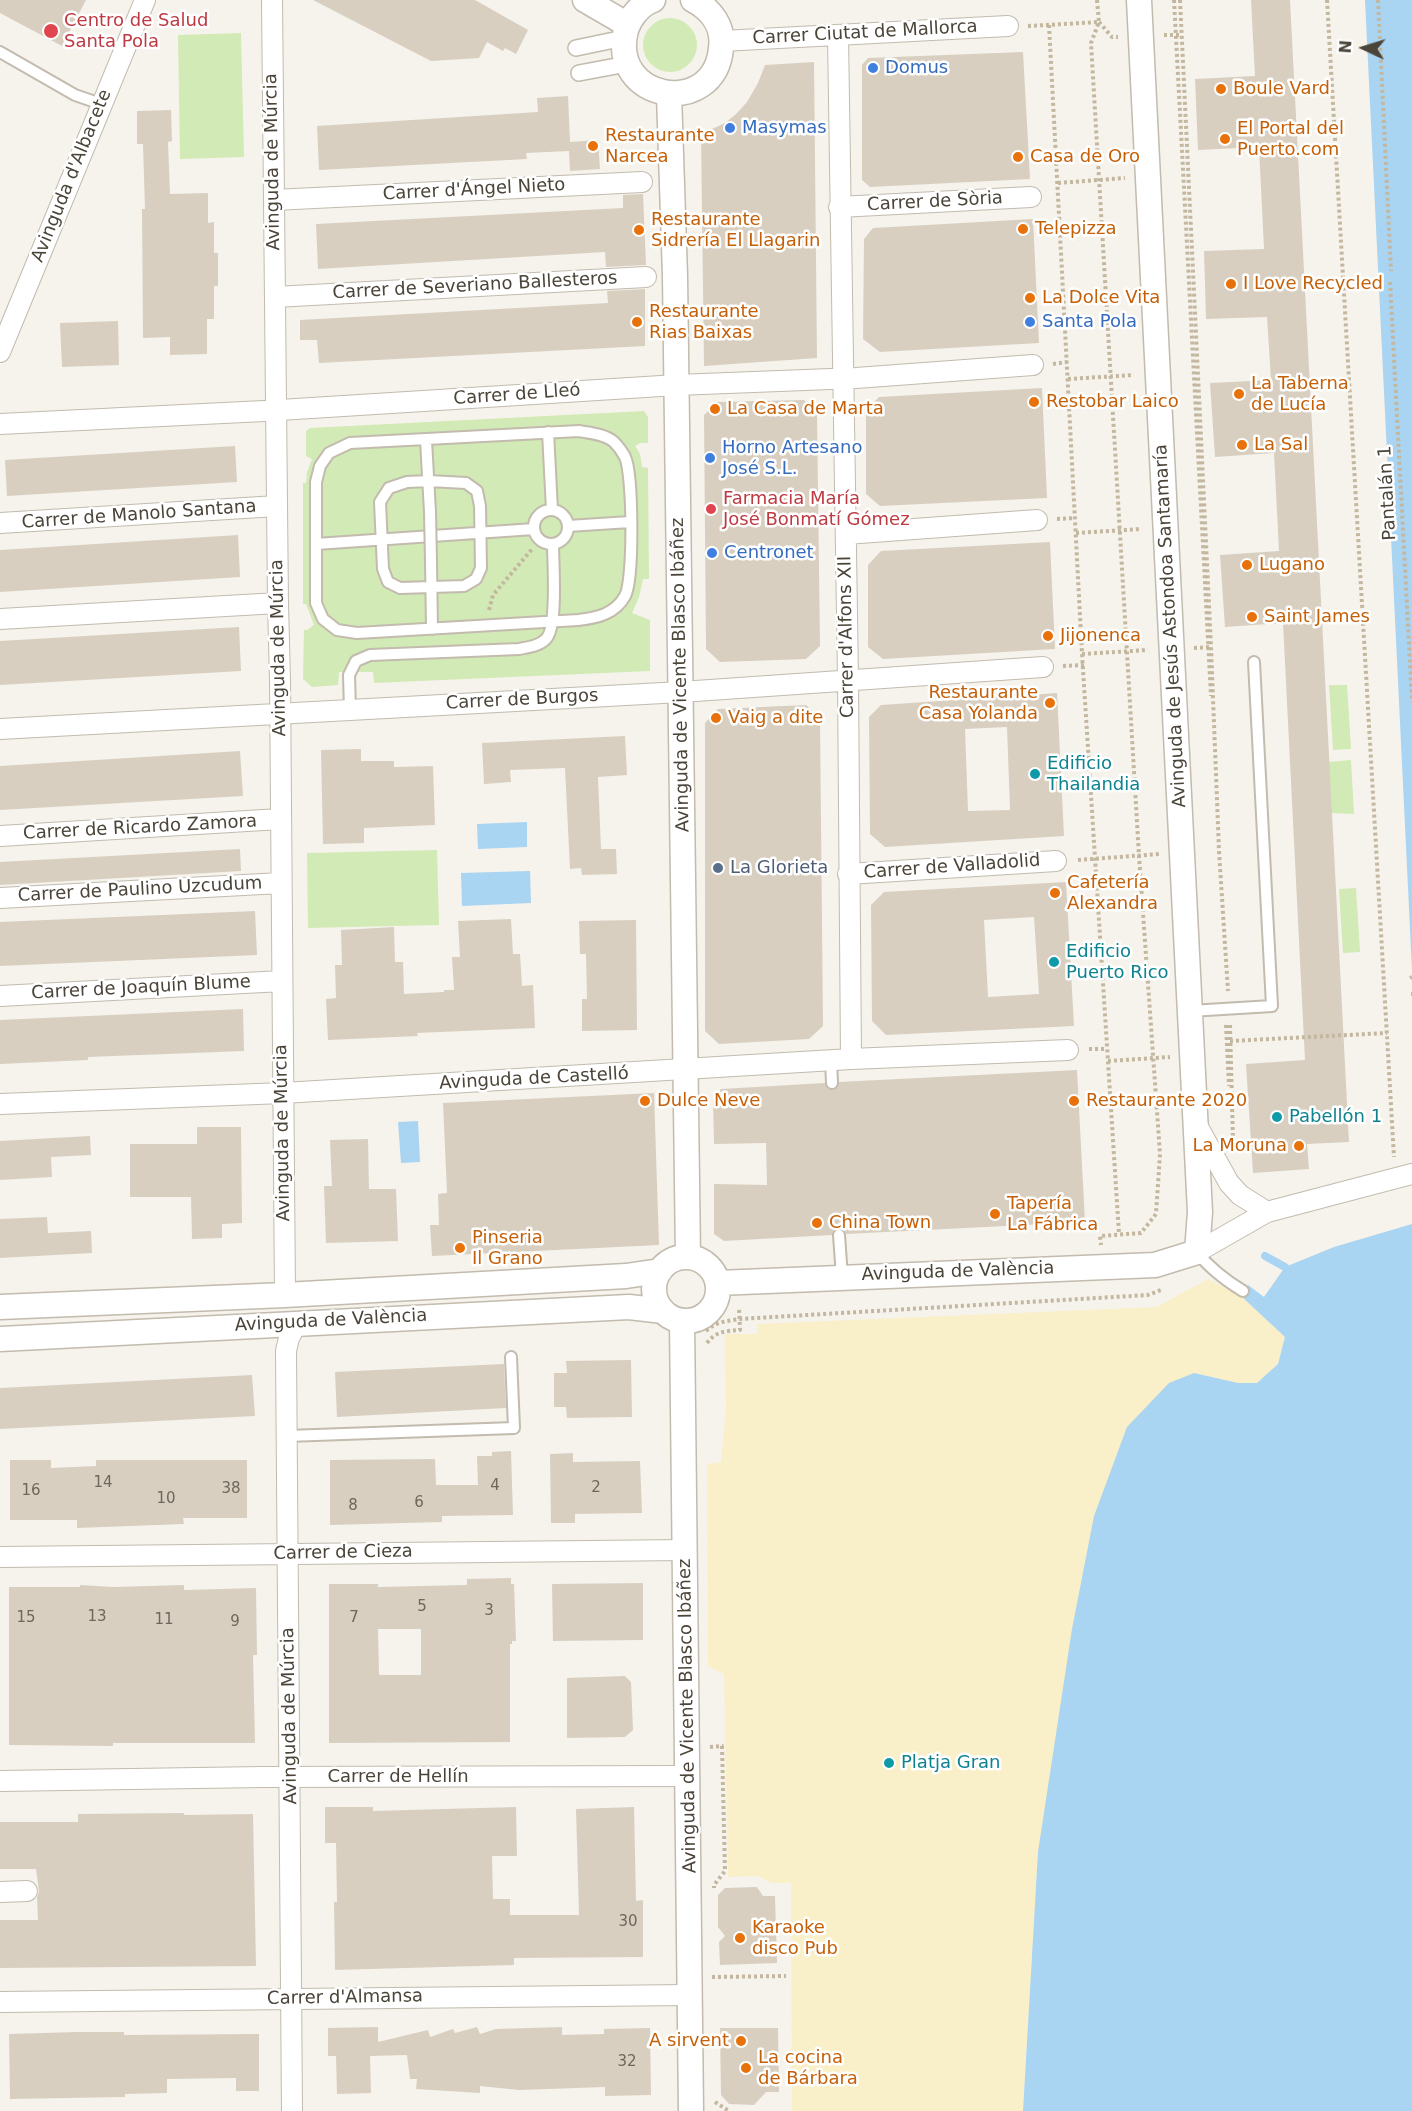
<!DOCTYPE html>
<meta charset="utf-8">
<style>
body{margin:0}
#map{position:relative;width:1412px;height:2111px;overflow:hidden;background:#f6f3ec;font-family:"DejaVu Sans",sans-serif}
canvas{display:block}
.north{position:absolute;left:1334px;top:18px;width:60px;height:60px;-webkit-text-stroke:4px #fff;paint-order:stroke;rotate:274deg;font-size:16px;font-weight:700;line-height:24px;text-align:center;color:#4b4439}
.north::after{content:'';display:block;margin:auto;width:21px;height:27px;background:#4b4439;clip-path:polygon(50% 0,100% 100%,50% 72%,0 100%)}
</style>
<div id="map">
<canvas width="1412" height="2111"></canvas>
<div class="north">N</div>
</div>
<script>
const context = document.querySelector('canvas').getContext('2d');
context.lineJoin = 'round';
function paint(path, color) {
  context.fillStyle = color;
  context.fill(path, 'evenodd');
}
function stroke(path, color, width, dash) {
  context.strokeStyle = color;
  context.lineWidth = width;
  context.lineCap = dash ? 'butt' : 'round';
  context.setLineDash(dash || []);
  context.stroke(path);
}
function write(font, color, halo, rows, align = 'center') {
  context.font = font + ' "DejaVu Sans",sans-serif';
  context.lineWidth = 5;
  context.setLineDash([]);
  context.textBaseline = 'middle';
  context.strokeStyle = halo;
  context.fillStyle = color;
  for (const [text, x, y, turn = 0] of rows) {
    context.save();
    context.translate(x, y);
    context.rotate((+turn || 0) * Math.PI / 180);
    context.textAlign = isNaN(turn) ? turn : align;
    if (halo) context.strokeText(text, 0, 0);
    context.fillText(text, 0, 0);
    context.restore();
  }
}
paint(new Path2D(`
 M643 45a27 27 0 1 1 54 0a27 27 0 1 1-54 0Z
 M241,33l3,124 -64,2 -2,-124z
 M644,411l4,6v26h-8l-5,3 5,8 2,13 6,1 1,111h-6l-4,18 -7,16 18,7v51l-276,12 -1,-11h-34l-1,13 -26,2 -9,-8 1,-49h3l7,-5 -8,-21h-3v-121h3l1,-11 5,-13 -6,-3v-25l4,-3z
 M1329,685h18l4,64 -18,1z
 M1351,760l3,54 -23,-1 -3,-51z
 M437,850l2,75 -131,3 -1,-75z
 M1356,888l4,64 -17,1 -4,-64z`), '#d2eab5');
paint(new Path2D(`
 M1208,1279l33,17 44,41 -7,27 -21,19h-19l-44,-10 -156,479 -15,259h-231l-1,-228h-19l-15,-7 -29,1 -4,-203 -16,-8 -1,-202 14,-2 5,-53 -1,-75h32l1,-10 399,-17z`), '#f9efc9');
paint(new Path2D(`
 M1365,0h47v970z
 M527,822v25l-49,2 -1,-25z
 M530,871l1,32 -69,3 -1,-33z
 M418,1121l2,41 -19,1 -3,-41z
 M1412,1224v887h-389l15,-259 34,-223 22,-113 33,-89 42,-44 25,-10 44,10h19l21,-19 7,-27 -44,-41 7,-11 16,12 21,-30 49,-20z`), '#a9d4f2');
stroke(new Path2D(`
 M1265,1256l20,11`), '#a9d4f2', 8);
paint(new Path2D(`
 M0,0h86l-24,46 -62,-33z
 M313,0h162l53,30 -12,24 -11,-6 -2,3 -16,-9 -8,16 -48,3z
 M1251,0h39l59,1142 -42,2 2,25 -56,4 -7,-109 59,-4 -22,-437 -58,4 -5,-72 59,-4 -5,-98 -59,4 -5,-74 61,-3 -4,-63 -61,2 -2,-68 60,-2 -5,-102 -61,3 -3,-71 60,-3z
 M1023,52l7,127 -160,8 -8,-7v-115l6,-7z
 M814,62l3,296 -113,8 -3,-232 24,-11 11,-9 11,-12 11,-19 7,-18z
 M568,96l2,46 28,-2 2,29 -30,2 -1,-20 -43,2 1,6 -208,11 -2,-44 221,-14 -1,-14z
 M171,110l1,31 -4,1 2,52 38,-1v30l6,-1v31h4v33h-4v33h-7v35l-37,1v-18l-27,1 -1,-129h3l-2,-65h-6v-33z
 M643,194l3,71 -40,2 -1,-15 -287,17 -2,-45 307,-16v-13z
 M1033,219l6,124 -159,9 -17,-13 1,-100 9,-11z
 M645,289v57l-326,17 -2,-23h-17v-20l308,-17 -1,-12z
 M118,321l1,44 -57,2 -2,-44z
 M1042,388l5,110 -167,8 -14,-12v-83l13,-14z
 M804,400l13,13 3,233 -14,13 -86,3 -14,-13 -2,-234 13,-13z
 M235,446l2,36 -230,14 -2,-36z
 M238,535l2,42 -240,15v-42z
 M1050,542l5,107 -172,10 -15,-12v-82l13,-14z
 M239,627l2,44 -241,14v-44z
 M1057,693l7,143 -179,11 -15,-13 -1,-117 12,-12zM1007,727l3,83 -42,1 -3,-82z
 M806,705l14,13 3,308 -14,13 -90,5 -14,-13v-308l13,-14z
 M625,736l2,39 -29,2 3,72h15l1,25 -35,1 -1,-7 -11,1 -5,-101 -55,2 1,12 -27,2 -2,-41z
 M361,749v12h33v6l39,-1 2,59 -71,3v15l-41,1 -2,-94z
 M240,751l3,45 -243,14v-44z
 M240,849l1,22 -241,14v-23z
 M1066,882l8,144 -188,9 -14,-14 -1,-116 13,-13zM1034,917l5,77 -51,3 -4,-77z
 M255,911l2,44 -257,11v-44z
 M511,919l2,35h7l2,32 11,-1 2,43 -118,5 1,3 -90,4 -2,-41 10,-1 -1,-33h7l-1,-35 53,-3 1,35h8l1,32 40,-2v-2h10l-2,-33h8l-2,-36z
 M636,920l1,110 -55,1v-32h5l-1,-45h-6l-1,-33z
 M243,1009l1,42 -156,6v3l-88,4v-44z
 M1077,1070l8,152 -239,12 -1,-4 -6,-2 -5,1 -2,6 -108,6 -10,-7v-50l53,1 -1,-42 -52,1 -1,-45 8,-10 104,-6 3,6 5,1 5,-3 1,-5z
 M654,1093l5,152 -227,11 -2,-31h9l-1,-31 9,-1 -4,-90z
 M197,1127h44l1,96 -20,1v14l-30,1 -1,-42h-61v-53h67z
 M90,1136l1,19 -40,2 1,20 -52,3v-39z
 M368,1139l1,50h27l2,52 -72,2 -2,-57h8l-2,-46z
 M47,1217l1,16 43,-2 1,22 -92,5v-39z
 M631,1360l1,57 -65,1 -1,-11h-12v-34h13l-1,-12z
 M504,1364l2,44 -169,9 -2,-45z
 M252,1375l3,41 -255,13v-41z
 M511,1451l2,64 -71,1v6l-112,3v-65l105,-1 1,26h42l-1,-29h15v-4z
 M573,1453v9l67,-1 2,52 -67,1v9h-24l-1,-69z
 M10,1460h41v8l45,-2v-6h151v58h-64l1,6 -107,4v-8h-67z
 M511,1578v6h3l2,57h-4v3h-2v98l-181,1v-159h49v3l89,-2v-6zM378,1629h43v46h-42z
 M643,1583v57l-90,1 -1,-57z
 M80,1585l34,2 70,-2v5l72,-2 1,67h-4l2,88h-142v3l-104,-1v-158h71z
 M625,1676l6,6 2,48 -8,7 -58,1v-60z
 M325,1807h48v4l143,-4 1,49h-25l1,43h17v16h69l-3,-106 58,-2 2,94 7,-1v57l-129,1v7l-179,5 -1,-68h3l-1,-59h-11z
 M184,1813v2l69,-1 3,152 -256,2v-48h38l-1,-23 2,-6 -3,-22h-36v-47h78v-8z
 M757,1887l6,9h12l2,67 -57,2 -1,-23 6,-6 -7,-9v-32l7,-7z
 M378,2027v15l50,-12 2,7 23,-8 2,4 22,-6 3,7 16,-5 66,-2v8l42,-1v-5l46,-1 1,67 -46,1v-9l-86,3 -39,-4v7l-64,-4 1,-10h-7l-3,-24 -37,1 1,37 -34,1 -1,-38h-8v-28z
 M720,2028h58l1,64h-13l-12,13 -25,-1 -8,-9z
 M77,2032h47v3l135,-1v57h-23v-13l-69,1v14l-42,1v3l-115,2 -1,-65z`), '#d8cfc1');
const service = new Path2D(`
 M0,52l75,43 26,9
 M579,431c11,2 26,3 35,11 3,3 9,11 11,15 8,17 9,123 0,139 -10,18 -28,22 -47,24l-221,13 -20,-3 -14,-11 -7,-16v-121l4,-16 9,-13 21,-10z
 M548,432l4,78
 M426,440l4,72
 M429,481l37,2 11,8 3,15 1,62 -5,11 -12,7 -64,2 -12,-6 -5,-13 -3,-67 9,-14 18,-6z
 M534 527a17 17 0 1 1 34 0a17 17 0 1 1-34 0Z
 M568,526l62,-4
 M316,544l218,-15
 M431,561l1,68
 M350,710l-1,-35 7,-14 14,-6 149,-6c10,-2 20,-3 27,-10 12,-12 7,-76 7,-95
 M1190,1011l82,-5 -18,-344
 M831,1060l1,23
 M839,1235l3,42
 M1197,1252c13,17 28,28 46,39
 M287,1436l227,-8 -3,-71`);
const pedestrian = new Path2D(`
 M576,48l48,-10
 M579,73l48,-9`);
const minor = new Path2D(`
 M272,0l6,603 2,78 5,614
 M838,36l10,643 3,380
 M722,41l286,-15
 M274,200l368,-18
 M839,207l192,-10
 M275,297l371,-20
 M0,352l145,-352
 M0,424l264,-13 413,-26 179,-7 177,-13
 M0,523l277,-17
 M846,534l191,-14
 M0,619l278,-16
 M0,729l681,-37 362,-25
 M0,836l280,-17
 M848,874l208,-13
 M0,898l281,-15
 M0,996l282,-15
 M0,1104l283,-11 568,-34 217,-9
 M1197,1125l32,58 11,12 27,17
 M1197,1252l70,-40 145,-38
 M0,1557l686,-7
 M0,1781l263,-4 425,-1
 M0,1892l27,-1
 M0,2002l690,-7
 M292,2111l-6,-760 3,-13 8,-15`);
const tertiary = new Path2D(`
 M585,0l43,25
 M653,0c-13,5 -23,17 -27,30 -18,71 89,89 95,18 3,-21 -9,-38 -28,-48
 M669,94l6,182 13,981
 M654 1289a32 32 0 1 1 64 0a32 32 0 1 1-64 0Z
 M718,1283l437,-18 42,-13 3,-40 -61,-1212
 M0,1307l285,-12 341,-19 34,-5
 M682,1321l9,790
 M0,1339l629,-32 34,4`);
stroke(service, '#c2bbae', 14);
stroke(pedestrian, '#c2bbae', 18);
stroke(minor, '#c2bbae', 22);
stroke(tertiary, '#c2bbae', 27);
stroke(new Path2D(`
 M1097,0l2,22 -8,21 48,813 21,298 -4,60 -15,19 -41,3 1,9
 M1174,0l37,696
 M1180,0l31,647 8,204 9,140
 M1327,0l67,1157
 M1378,0l13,271
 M1099,22l13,15h6
 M1049,25l33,629 37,580
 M1028,26l71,-4
 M1164,35h18
 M1058,183l67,-5
 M1390,282l22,420
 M1053,364l14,-2
 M1068,379l66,-4
 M1057,519l18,-1
 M1076,533l66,-4
 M489,610l4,-15 40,-47
 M1194,648l17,-1
 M1082,654l66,-4
 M1063,666l21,-1
 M1078,860l82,-6
 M1410,978l2,-1
 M1411,994h1
 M1226,1025l3,61
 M1230,1025l3,116
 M1230,1041l157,-8
 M1089,1049h17
 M1108,1061l62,-4
 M706,1331c9,-9 21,-10 33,-12l409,-24 13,-5
 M707,1343c9,-12 19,-12 33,-13l-1,-23
 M710,1747l12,-1 3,125 -11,14v3
 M712,1977l74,-1
 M715,2102l14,9`), '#c4b79f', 4, [3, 3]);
stroke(service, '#fff', 10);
stroke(pedestrian, '#fff', 15);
stroke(minor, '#fff', 20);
stroke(tertiary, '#fff', 24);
const serviceBridge = new Path2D(`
 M430,512l1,49`);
stroke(serviceBridge, '#c2bbae', 14, []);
stroke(serviceBridge, '#fff', 10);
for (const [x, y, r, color] of [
 [51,31,8,"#e0444e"],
 [873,68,6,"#3f7fe0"],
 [1221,89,6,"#e8710a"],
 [730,128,6,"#3f7fe0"],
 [1225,139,6,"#e8710a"],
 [593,146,6,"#e8710a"],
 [1018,157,6,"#e8710a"],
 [1023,229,6,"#e8710a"],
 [639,230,6,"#e8710a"],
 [1231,284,6,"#e8710a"],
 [1030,298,6,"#e8710a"],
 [637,322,6,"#e8710a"],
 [1030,322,6,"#3f7fe0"],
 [1239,394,6,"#e8710a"],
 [1034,402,6,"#e8710a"],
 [715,409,6,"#e8710a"],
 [1242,445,6,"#e8710a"],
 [710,458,6,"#3f7fe0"],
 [711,509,6,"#e0444e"],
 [712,553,6,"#3f7fe0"],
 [1247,565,6,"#e8710a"],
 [1252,617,6,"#e8710a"],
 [1048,636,6,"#e8710a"],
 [1050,703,6,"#e8710a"],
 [716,718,6,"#e8710a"],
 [1035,774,6,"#0f9aa8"],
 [718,868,6,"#5c6f8a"],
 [1055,893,6,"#e8710a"],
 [1054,962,6,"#0f9aa8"],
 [645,1101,6,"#e8710a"],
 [1074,1101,6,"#e8710a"],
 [1277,1117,6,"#0f9aa8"],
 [1299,1146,6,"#e8710a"],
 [995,1214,6,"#e8710a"],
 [817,1223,6,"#e8710a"],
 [460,1248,6,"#e8710a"],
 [889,1763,6,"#0f9aa8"],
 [740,1938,6,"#e8710a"],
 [741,2041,6,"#e8710a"],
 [746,2068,6,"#e8710a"]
]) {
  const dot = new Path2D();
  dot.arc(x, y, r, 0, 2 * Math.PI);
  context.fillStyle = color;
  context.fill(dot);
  stroke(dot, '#fff', 2);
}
write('15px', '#6e675b', null, [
 ["14",103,1483],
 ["4",495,1486],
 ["2",596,1488],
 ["38",231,1489],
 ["16",31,1491],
 ["10",166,1499],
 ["6",419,1503],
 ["8",353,1506],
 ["5",422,1607],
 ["3",489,1611],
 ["13",97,1617],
 ["15",26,1618],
 ["7",354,1618],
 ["11",164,1620],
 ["9",235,1622],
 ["30",628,1922],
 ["32",627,2062]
]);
write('18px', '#be3a42', '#fff', [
 ["Centro de Salud",64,21],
 ["Santa Pola",64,42],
 ["Farmacia María",723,499],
 ["José Bonmatí Gómez",723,520]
], 'left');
write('18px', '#4b4439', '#fff', [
 ["Carrer Ciutat de Mallorca",865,33,-3],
 ["Avinguda de Múrcia",273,162,-91],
 ["Avinguda d'Albacete",72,176,-68],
 ["Carrer d'Ángel Nieto",474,190,-3],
 ["Carrer de Sòria",935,202,-3],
 ["Carrer de Severiano Ballesteros",475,286,-3],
 ["Carrer de Lleó",517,395,-4],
 ["Pantalán 1",1388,493,-93],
 ["Carrer de Manolo Santana",139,515,-4],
 ["Avinguda de Jesús Astondoa Santamaría",1171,626,-93],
 ["Carrer d'Alfons XII",847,637,-91],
 ["Avinguda de Múrcia",279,648,-91],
 ["Avinguda de Vicente Blasco Ibáñez",681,675,-91],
 ["Carrer de Burgos",522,700,-3],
 ["Carrer de Ricardo Zamora",140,828,-3],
 ["Carrer de Valladolid",952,867,-4],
 ["Carrer de Paulino Uzcudum",140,890,-3],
 ["Carrer de Joaquín Blume",141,988,-3],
 ["Avinguda de Castelló",534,1079,-3],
 ["Avinguda de Múrcia",283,1133,-91],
 ["Avinguda de València",958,1272,-2],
 ["Avinguda de València",331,1321,-3],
 ["Carrer de Cieza",343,1553,-1],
 ["Avinguda de Múrcia",290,1716,-91],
 ["Avinguda de Vicente Blasco Ibáñez",688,1716,-91],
 ["Carrer de Hellín",398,1777],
 ["Carrer d'Almansa",345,1998,-1]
]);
write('18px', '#366cbe', '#fff', [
 ["Domus",885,68],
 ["Masymas",742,128],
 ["Santa Pola",1042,322],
 ["Horno Artesano",722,448],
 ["José S.L.",722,469],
 ["Centronet",724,553]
], 'left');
write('18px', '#c56008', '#fff', [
 ["Boule Vard",1233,89],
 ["El Portal del",1237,129],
 ["Puerto.com",1237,150],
 ["Restaurante",605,136],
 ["Narcea",605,157],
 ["Casa de Oro",1030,157],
 ["Restaurante",651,220],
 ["Sidrería El Llagarin",651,241],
 ["Telepizza",1035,229],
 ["I Love Recycled",1243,284],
 ["La Dolce Vita",1042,298],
 ["Restaurante",649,312],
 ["Rias Baixas",649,333],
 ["La Taberna",1251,384],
 ["de Lucía",1251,405],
 ["Restobar Laico",1046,402],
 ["La Casa de Marta",727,409],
 ["La Sal",1254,445],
 ["Lugano",1259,565],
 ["Saint James",1264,617],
 ["Jijonenca",1060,636],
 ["Restaurante",1038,693,"right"],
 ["Casa Yolanda",1038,714,"right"],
 ["Vaig a dite",728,718],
 ["Cafetería",1067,883],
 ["Alexandra",1067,904],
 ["Dulce Neve",657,1101],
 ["Restaurante 2020",1086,1101],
 ["La Moruna",1287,1146,"right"],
 ["Tapería",1007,1204],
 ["La Fábrica",1007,1225],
 ["China Town",829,1223],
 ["Pinseria",472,1238],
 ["Il Grano",472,1259],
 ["Karaoke",752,1928],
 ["disco Pub",752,1949],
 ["A sirvent",729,2041,"right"],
 ["La cocina",758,2058],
 ["de Bárbara",758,2079]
], 'left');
write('18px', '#0d838f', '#fff', [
 ["Edificio",1047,764],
 ["Thailandia",1047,785],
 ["Edificio",1066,952],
 ["Puerto Rico",1066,973],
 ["Pabellón 1",1289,1117],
 ["Platja Gran",901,1763]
], 'left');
write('18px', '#4e5e75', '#fff', [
 ["La Glorieta",730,868]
], 'left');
</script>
